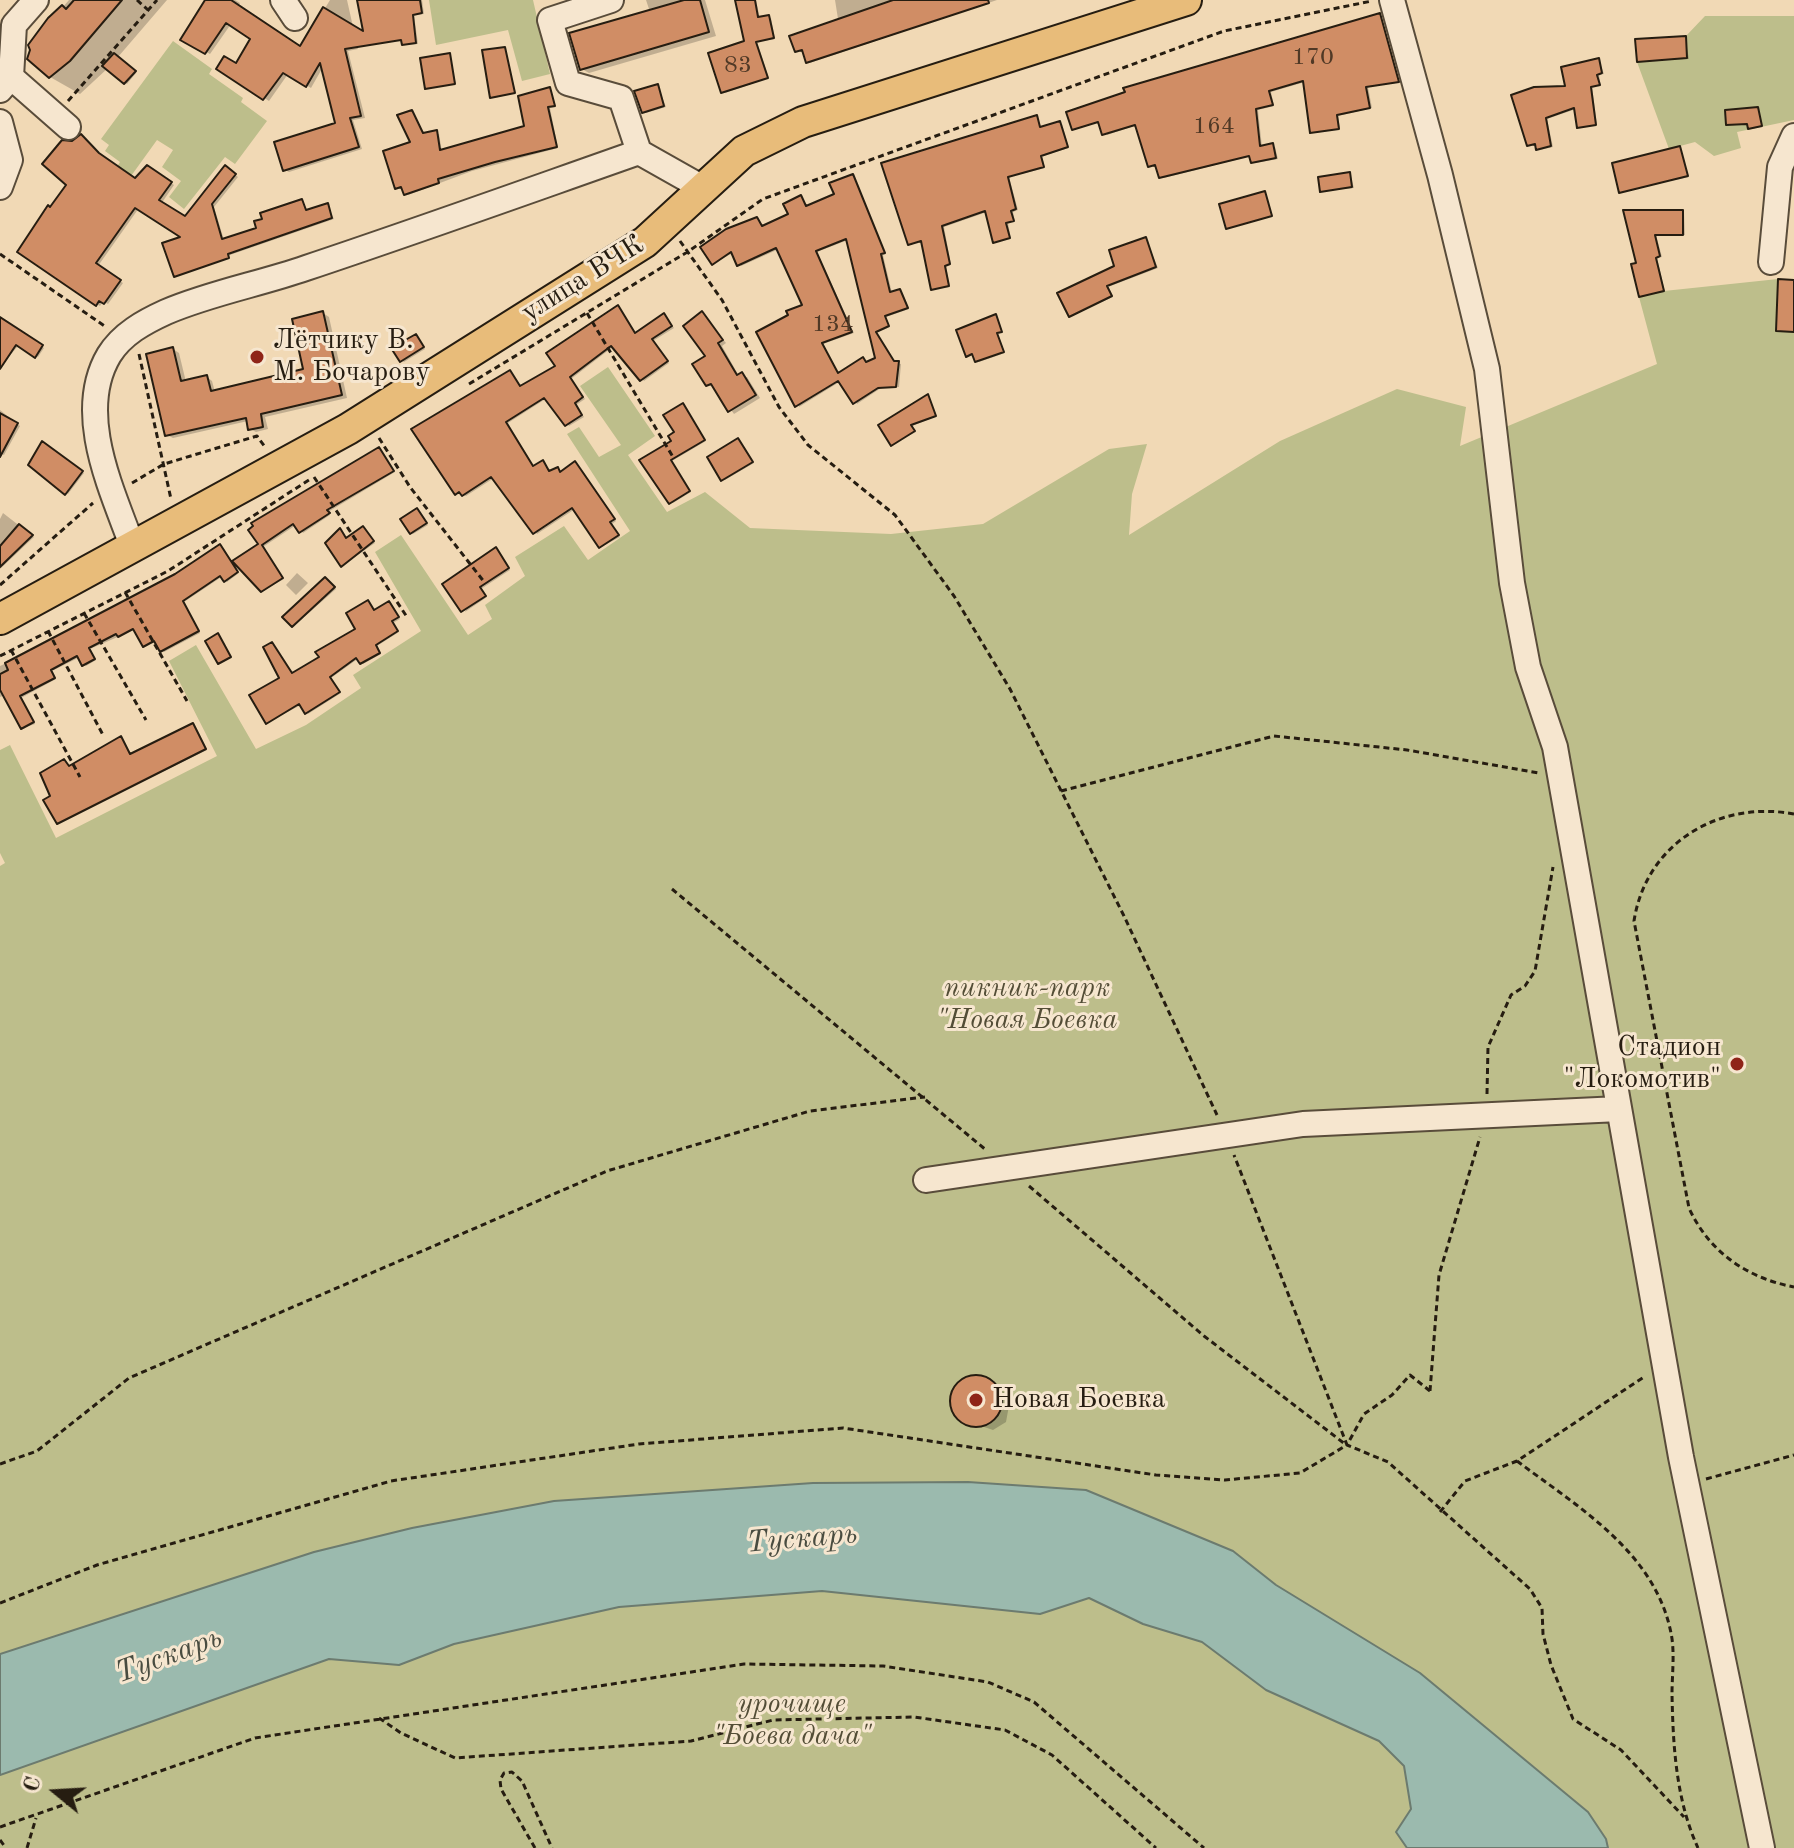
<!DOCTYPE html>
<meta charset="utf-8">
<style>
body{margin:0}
#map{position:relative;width:1794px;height:1848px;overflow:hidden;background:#f1d9b5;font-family:"Old Standard TT",serif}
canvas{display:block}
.north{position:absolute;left:16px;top:1752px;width:80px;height:80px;-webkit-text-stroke:6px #f6e6cf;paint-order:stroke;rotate:288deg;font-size:22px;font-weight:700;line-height:32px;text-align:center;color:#261d11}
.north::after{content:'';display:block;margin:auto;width:28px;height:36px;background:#261d11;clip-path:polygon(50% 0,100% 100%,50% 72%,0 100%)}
</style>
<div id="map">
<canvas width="1794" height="1848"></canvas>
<div class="north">С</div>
</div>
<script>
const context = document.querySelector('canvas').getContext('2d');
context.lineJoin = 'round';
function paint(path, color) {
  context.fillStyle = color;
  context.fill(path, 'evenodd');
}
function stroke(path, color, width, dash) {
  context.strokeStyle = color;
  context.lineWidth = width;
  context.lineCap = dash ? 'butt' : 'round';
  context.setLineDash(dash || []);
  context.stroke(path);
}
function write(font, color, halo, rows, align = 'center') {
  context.font = font + ' "Old Standard TT",serif';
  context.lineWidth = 6;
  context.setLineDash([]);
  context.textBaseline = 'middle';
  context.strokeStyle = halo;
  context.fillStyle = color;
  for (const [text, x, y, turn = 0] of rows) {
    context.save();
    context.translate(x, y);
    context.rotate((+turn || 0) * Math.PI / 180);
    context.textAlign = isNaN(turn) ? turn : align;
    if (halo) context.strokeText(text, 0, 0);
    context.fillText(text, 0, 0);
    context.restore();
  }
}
paint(new Path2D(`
 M429,0h104l17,74 -28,7 -14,-51 -72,15z
 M1705,16h89v104l-57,12 4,16 -27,8 -19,-14 -26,7 -32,-87 50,-4 -1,-22z
 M173,41l39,28 -3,5 34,24 -2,4 26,19 -32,43 -10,-7 -41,52 -15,-12 12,-16 -19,-14 11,-17 -16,-10 -31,43 -13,-10 7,-11 -15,-11 4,-6 -8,-6z
 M1778,279l-2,52 18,1v1516h-186l-2,-9 -18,-27 -168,-139 -144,-88 -43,-34 -679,-50 -142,27 -98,24 -314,102v-788l5,-3 -5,-10v-103l10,-5 46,93 161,-82 -48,-95 27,-16 60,104 50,-24 55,-37 -8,-13 68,-44 -46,-79 26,-17 67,100 24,-16 -7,-14 40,-29 -10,-19 49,-31 24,34 42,-29 -63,-97 12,-7 20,30 22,-12 -41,-59 28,-19 47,69 -27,19 39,57 38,-20 45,36 141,6 92,-10 126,-75 38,-5 -15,50 -3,41 151,-94 117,-52 69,18 -6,39 197,-82 -18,-67 25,-6z
 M822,1591l218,23 49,-16 54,26 59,18 64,48 113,51 25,25 7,43 -15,23 11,16h-1407v-73l330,-116 69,6 55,-21 165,-37z`), '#bdbe8b');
const water = new Path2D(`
 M968,1482l118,8 147,61 43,34 144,88 168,139 18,27 2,9h-201l-11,-16 15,-23 -7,-43 -25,-25 -113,-51 -64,-48 -59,-18 -54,-26 -49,16 -218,-23 -203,16 -165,37 -55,21 -70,-6 -329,116v-121l314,-102 98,-24 142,-27 259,-18z`);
paint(water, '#9bbaae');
stroke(water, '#6c7b6f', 2);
paint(new Path2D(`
 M69,0h98l-49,57 18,16 -9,11 -19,-16 -28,26 -30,-17 -20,-32z
 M208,0h27l5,3 -2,4 63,41 29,-48h17l11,49 -10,2 17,67 -12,2 9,29 -73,23 -4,-2 52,-46 -14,-57 -12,21 -23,-14 -19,27 -50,-33 17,-2 17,-27 -22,-15 -21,30 -27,-15z
 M408,0h14l2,14 -10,1 4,29 -12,1 -3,-5 -22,2z
 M646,0h59l11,36 -127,37 -7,-4 68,-57z
 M737,0h19l4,19 11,-1 4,21 -18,3 12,36 -44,15 21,-51z
 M835,0h162l-187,63 -6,-13 -7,1 -5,-14 46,-18z
 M1380,15l20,67 -32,5 4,21 -34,8 2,13 -25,4 -10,-51 -34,10 3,14 -16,4 4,37h13l3,12 -23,4 -4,-7 -87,22 -6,-13 -8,1 -13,-41 -30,10 -7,-13 -26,7z
 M1685,38l4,21 -50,2z
 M504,47l12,46 -22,5 -2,-1z
 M449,55l7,29 -29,4z
 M1599,60l5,14 -5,1 2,11 -9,1 5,38 -18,1 -3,-17 -29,10 6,28 -13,3 -3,-5 -8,-1 -15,-48 54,-8z
 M658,86l8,21 -20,6 -3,-2z
 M550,89l6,18 -6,1 8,40 -86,23 -64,24 -4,-7h-7l16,-44 -1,-32 12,23 15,-1 3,18 85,-25z
 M1037,117l5,12 20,-5 7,24 -27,8 3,12 -36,9 9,33 -5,2 2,9 -7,2 3,16 -16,2 -8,-29 -43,15 7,38 -5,1 4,21 -17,2 -9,-48 -14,3z
 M1680,148l9,29 -68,14z
 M102,157l34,23 11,-13 27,18 -13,19 24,15 43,-50 10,8 -24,30 10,33 34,-11 44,-28 6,10 19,-6 7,14 -159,55 10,-36 -46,-30 -41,58 25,17 -15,21 -5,-3 -3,5 -80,-54 31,-43z
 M1350,174l4,14 -32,3z
 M852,176l34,78 -3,1 9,38 10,-1 7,17 -23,8 4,10 -14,6 20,30 5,1 -2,23 -18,1 -24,16 -16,-23 -42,26 5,-101 -25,-57 -38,17 -8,-13 -19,10 43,-44 6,9 28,-13 10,-17 7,10 28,-13zM848,240l29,120 -10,3 -3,-4 -25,15 -16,-30 31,-11 -37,-81z
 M1264,193l9,23 -45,11z
 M1626,212l58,1 1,22h-29l6,22 -5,1 8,34 -24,4 -3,-32z
 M1146,239l12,29 -50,19 5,10 -43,19z
 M618,308l19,26 29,-17 8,11 -21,13 16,22 -25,18 -30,-35 -43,33 14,20 -9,6 8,12 -15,9 -22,-28 -39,25 26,44 9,-5 7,11 8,-4 3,4 16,-8 39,56 -4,3 8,13 -19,10 -26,-38 -38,25 -43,-56 -28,18 -9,-3 53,-121 11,15 37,-21z
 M323,313l6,4 18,81 -82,19 3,12 -12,3 -6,-3 -2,-8 -75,17 -6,-3 6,-86 6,4 7,29 21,-5 5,4 3,11 91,-21z
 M702,313l24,30 -4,3 17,30 8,1 13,21 -26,16 -20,-28 -7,-1 1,-28z
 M995,317l8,15 -5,2 7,19 -26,9 -4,-7h-8z
 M0,319l44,29 -6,9 -19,-12 -19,22z
 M416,336l9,13 -21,13 -2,-1z
 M928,396l9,20 -25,10 4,6 -24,12z
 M683,405l23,36 -34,20 19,31 -18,11 -31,-42 32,-20z
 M0,410l20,16 -16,29 -4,-2z
 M738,440l16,23 -29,17 -2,-1z
 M42,443l42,30 -16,21 -38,-29z
 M379,449l16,23 -67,40 2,3 -27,18 -7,-8 -33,22 21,32 -22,12 -2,-46z
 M419,512l9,13 -15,9 -2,-1z
 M3,513l31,24 -34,32v-50z
 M366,530l9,13 -32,22 4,-25z
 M222,548l17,25 -12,9 -4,-6 -39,26 16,31 -36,19 -7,-10 -13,4 -8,-17 -46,20 6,11 -10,6 -6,-9 -28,14 4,8 -35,19 14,26 -12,4 -18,-33 -5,2v-31l92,-44z
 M498,551l12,19 -29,19 6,8 -22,15z
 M297,573l11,10 -12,12 -10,-10z
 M328,580l8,9 -42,37 -9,-9z
 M368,603l7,9 16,-7 9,14 -7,4 6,9 -22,14 4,8 -18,10 -4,-6 -28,20 10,15 -33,21 -7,-9 -33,17 13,-43 -9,-35 22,31 64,-45z
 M193,725l14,25 -149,73 -6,-26 12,-36 6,7 51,-30 11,17z
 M974,1377l26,10 10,13 -4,22 -13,8 -32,-11 -8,-20 7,-15z`), '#0003');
const building = new Path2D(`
 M74,0h48l-52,61 -21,17 -22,-19 3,-9 -2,-5 20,-27 14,-13 4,4z
 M205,0h26l69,46 23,-39 40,24 -6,-31h63l2,13 -9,2 3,28 -14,2 -1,-5 -56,9 16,67 -11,2 9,29 -76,24 -9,-29 61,-19 -15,-60 -14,24 -23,-14 -20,27 -47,-31 8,-13 12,7 14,-24 -24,-16 -21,31 -25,-14z
 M684,0h16l9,32 -129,38 -11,-37z
 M735,0h20l3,17 11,-2 5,23 -18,4 12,36 -47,15 -13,-40 36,-12z
 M893,0h95l1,3 -183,60 -4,-13 -7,2 -6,-16z
 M1380,13l19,69 -33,5 4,21 -33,7 2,14 -29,4 -7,-52 -34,10 4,14 -17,4 4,37 13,-3 3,15 -25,5 -2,-7 -90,22 -4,-13 -7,2 -13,-42 -33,10 -4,-13 -26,8 -6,-18 59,-20 -2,-4z
 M1686,36l1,22 -50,4 -2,-23z
 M505,47l10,46 -25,5 -8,-48z
 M114,53l22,18 -12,13 -22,-18z
 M450,53l5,31 -30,5 -5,-31z
 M1599,58l3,15 -5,2 3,10 -9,2 5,38 -19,3 -3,-20 -28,10 5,28 -15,4 -1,-6 -8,2 -16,-51 23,-8 31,-1 -4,-19z
 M658,84l6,22 -22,7 -8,-22z
 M550,87l5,19 -7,1 9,40 -62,15 -57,17 1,4 -35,12 -3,-8 -6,2 -12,-38 27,-9 -13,-27 15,-5 11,23 14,-3 3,20 84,-24 -6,-30z
 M1758,107l4,19 -14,3 -1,-5 -21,1 -1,-15z
 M1037,115l3,12 20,-6 8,26 -27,9 3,11 -36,10 8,32 -5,2 3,10 -8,2 4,15 -17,5 -8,-32 -43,15 8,38 -5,2 4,20 -18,4 -10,-49 -13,4 -27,-82z
 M81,134l18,19 36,25 12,-13 25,17 -13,18 26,16 40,-51 11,9 -24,30 10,35 34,-11 -2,-7 8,-2 -2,-6 42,-14 4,11 22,-7 4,15 -104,36 1,4 -55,19 -12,-34 18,-6 -45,-29 -39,55 25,17 -17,24 -5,-3 -3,5 -79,-54 31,-47 2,2 16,-22 -24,-21 20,-24 10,1z
 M1680,146l8,30 -69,17 -7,-30z
 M1350,172l2,15 -32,5 -2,-15z
 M853,174l32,79 -4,1 9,38 10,-3 8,19 -23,8 4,10 -13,6 18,29h5l-3,26 -18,1 -25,16 -15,-23 -43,26 -39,-75 32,-17 -2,-4 16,-6 -26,-57 -39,18 -6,-14 -19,13 -12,-18 26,-18 31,-12 5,9 26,-12 -5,-10 18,-9 5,11 28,-12 -5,-11zM846,239l29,119 -9,4 -3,-5 -25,16 -16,-30 30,-11 -36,-81z
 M1265,191l7,25 -46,13 -7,-25z
 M1623,210h60v25h-28l5,21 -4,2 8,33 -25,6 -8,-33 5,-1z
 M1146,237l10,30 -49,19 5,10 -43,21 -12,-24 57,-27 -5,-16z
 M1778,279l16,1v52l-18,-1z
 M618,305l17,28 29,-20 8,13 -20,13 16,22 -28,20 -29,-35 -41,31 13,20 -8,6 7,12 -17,11 -21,-28 -38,24 27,44 10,-6 6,11 9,-4 2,5 15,-11 40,58 -5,3 9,13 -20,13 -27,-40 -39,26 -42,-57 -29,19 -3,-4 -4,3 -44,-66 99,-59 10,16 35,-20 -9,-13z
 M323,311l19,84 -81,19 2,13 -15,3 -2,-12 -81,18 -19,-82 27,-7 8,34 26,-6 4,16 92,-22 -11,-50z
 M702,311l21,29 -5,3 19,32 5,-3 14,23 -28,17 -17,-28 -5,2 -14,-22 13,-8 -22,-30z
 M996,314l6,18 -5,1 7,19 -29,10 -3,-8 -6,3 -10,-27z
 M0,317l43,28 -8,13 -19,-13 -16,24z
 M416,334l8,13 -24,15 -9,-14z
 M928,394l8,22 -25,9 4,6 -24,15 -13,-21z
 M683,403l22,37 -34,20 19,31 -21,13 -30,-44 32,-19 -3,-5 6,-4 -11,-17z
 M0,413l18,10 -18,34z
 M738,438l15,24 -32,19 -14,-24z
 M42,441l41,30 -18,24 -37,-30z
 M379,447l15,24 -67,39 3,3 -31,20 -6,-9 -31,21 21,33 -22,14 -29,-31 26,-17 -10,-14 5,-4 -2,-3z
 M417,508l10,15 -17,11 -10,-15z
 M19,524l14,11 -33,32v-21z
 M363,526l11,15 -33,26 -16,-24 15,-15 6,10z
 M220,544l18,28 -14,10 -4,-6 -37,25 16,30 -39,21 -6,-11 -11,6 -10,-18 -15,8 -2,-3 -27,14 6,11 -13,7 -5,-10 -26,14 4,8 -35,18 14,26 -13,7 -21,-39v-16l8,-4 -3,-7 170,-89z
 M496,547l13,21 -29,19 6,9 -25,16 -19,-28z
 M325,577l10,10 -43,40 -10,-10z
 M368,600l6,10 15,-9 10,16 -7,4 6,10 -22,14 4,8 -20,11 -4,-6 -26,19 10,15 -35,22 -6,-10 -33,20 -17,-29 30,-17 -16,-31 9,-5 20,31 27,-16 -4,-5 40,-23 -9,-16z
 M218,633l13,24 -13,7 -13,-23z
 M193,723l13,26 -149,75 -14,-24 7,-4 -10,-23 24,-14 5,7 52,-30 9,18z
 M950 1401a26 26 0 1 1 52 0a26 26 0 1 1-52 0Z`);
paint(building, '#d08d65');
stroke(building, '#261d11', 2);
const minor = new Path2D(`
 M283,0l12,18
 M611,0l-61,20 18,63 53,15 18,54
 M1392,0l48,175 47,194 25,214 16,84 27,80 126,710 81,391
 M11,77l57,50
 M0,90l11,-13 3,-52 22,-25
 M0,122l10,38 -10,27
 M1771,262l9,-95 14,-31
 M133,548c-20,-56 -59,-134 -24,-193 13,-21 35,-33 57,-43 44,-19 94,-28 140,-44 111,-37 222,-77 333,-116l62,35
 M926,1180l377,-56 316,-15`);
const major = new Path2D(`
 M0,619l348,-190 297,-187 99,-91 59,-29 383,-122`);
stroke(minor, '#594c3a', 28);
stroke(major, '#261d11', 34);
stroke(new Path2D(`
 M137,0l11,10
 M68,101l89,-101
 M680,241l42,59 57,107 29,38 87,70 59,81 56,93 114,227 93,199
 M0,254l106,73
 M587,313l86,144
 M139,354l32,145
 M469,384l220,-133 74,-52 461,-168 148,-30
 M379,438l31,49 75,96
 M314,477l93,140
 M132,483l32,-19 93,-28 8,11
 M0,585l93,-82
 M125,592l62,109
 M84,613l62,107
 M48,631l55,104
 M11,650l69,127
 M0,656l168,-85 144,-93
 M1061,791l213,-55 133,14 132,23
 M1794,814c-75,-14 -148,29 -160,107l55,287c20,44 58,70 105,79
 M672,889l314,261
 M1487,1094l1,-47 23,-52 14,-9 10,-15 18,-104
 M1029,1186l175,150 141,108
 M1430,1391l-20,-16 -18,20 -28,19 -17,31 41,17 142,127 12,19 1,26 8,31 22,54 48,31 63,67
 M1430,1391l9,-116 41,-138
 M1517,1461c61,46 138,91 154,172 4,19 1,42 1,61 1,52 4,106 26,154
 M0,1464l37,-13 92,-73 478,-207 203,-60 115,-14
 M1706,1479l88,-24
 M1440,1512l25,-31 52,-20 127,-84
 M0,1603l97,-38 294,-84 248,-37 204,-16 313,47 69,5 75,-7 47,-28 -113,-290
 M379,1718l22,15 54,25 236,-17 82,-21 141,-3 91,13 47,25 104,93
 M0,1827l255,-89 489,-74 139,2 105,16 46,20 170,146
 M0,1840l6,8
 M27,1848l9,-30
 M535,1848l-34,-59 -1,-9 4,-7 8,-1 10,9 30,67`), '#261d11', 3, [6, 4]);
stroke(minor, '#f6e6cf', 24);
stroke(major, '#e8bc7a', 30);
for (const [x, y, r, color] of [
 [257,357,8,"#8f2418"],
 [1737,1064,8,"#8f2418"],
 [976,1400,8,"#8f2418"]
]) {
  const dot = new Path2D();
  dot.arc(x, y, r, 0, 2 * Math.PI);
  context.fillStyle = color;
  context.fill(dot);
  stroke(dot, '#f6e6cf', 3);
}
write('24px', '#503926', null, [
 ["170",1313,58],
 ["83",738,66],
 ["164",1214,127],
 ["134",833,325]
]);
write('28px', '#261d11', '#f6e6cf', [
 ["улица ВЧК",583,279,-32]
]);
write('28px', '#261d11', '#f6e6cf', [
 ["Лётчику В.",273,341],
 ["М. Бочарову",273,373],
 ["Стадион",1721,1048,"right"],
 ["\"Локомотив\"",1721,1080,"right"],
 ["Новая Боевка",992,1400]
], 'left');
write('italic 28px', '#534d36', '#f6e6cf', [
 ["пикник-парк",1027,989],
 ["\"Новая Боевка",1027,1021],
 ["урочище",792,1705],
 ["\"Боева дача\"",792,1737]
]);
write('italic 30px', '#494c40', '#f6e6cf', [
 ["Тускарь",802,1539,-5],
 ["Тускарь",169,1656,-20]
]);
</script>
